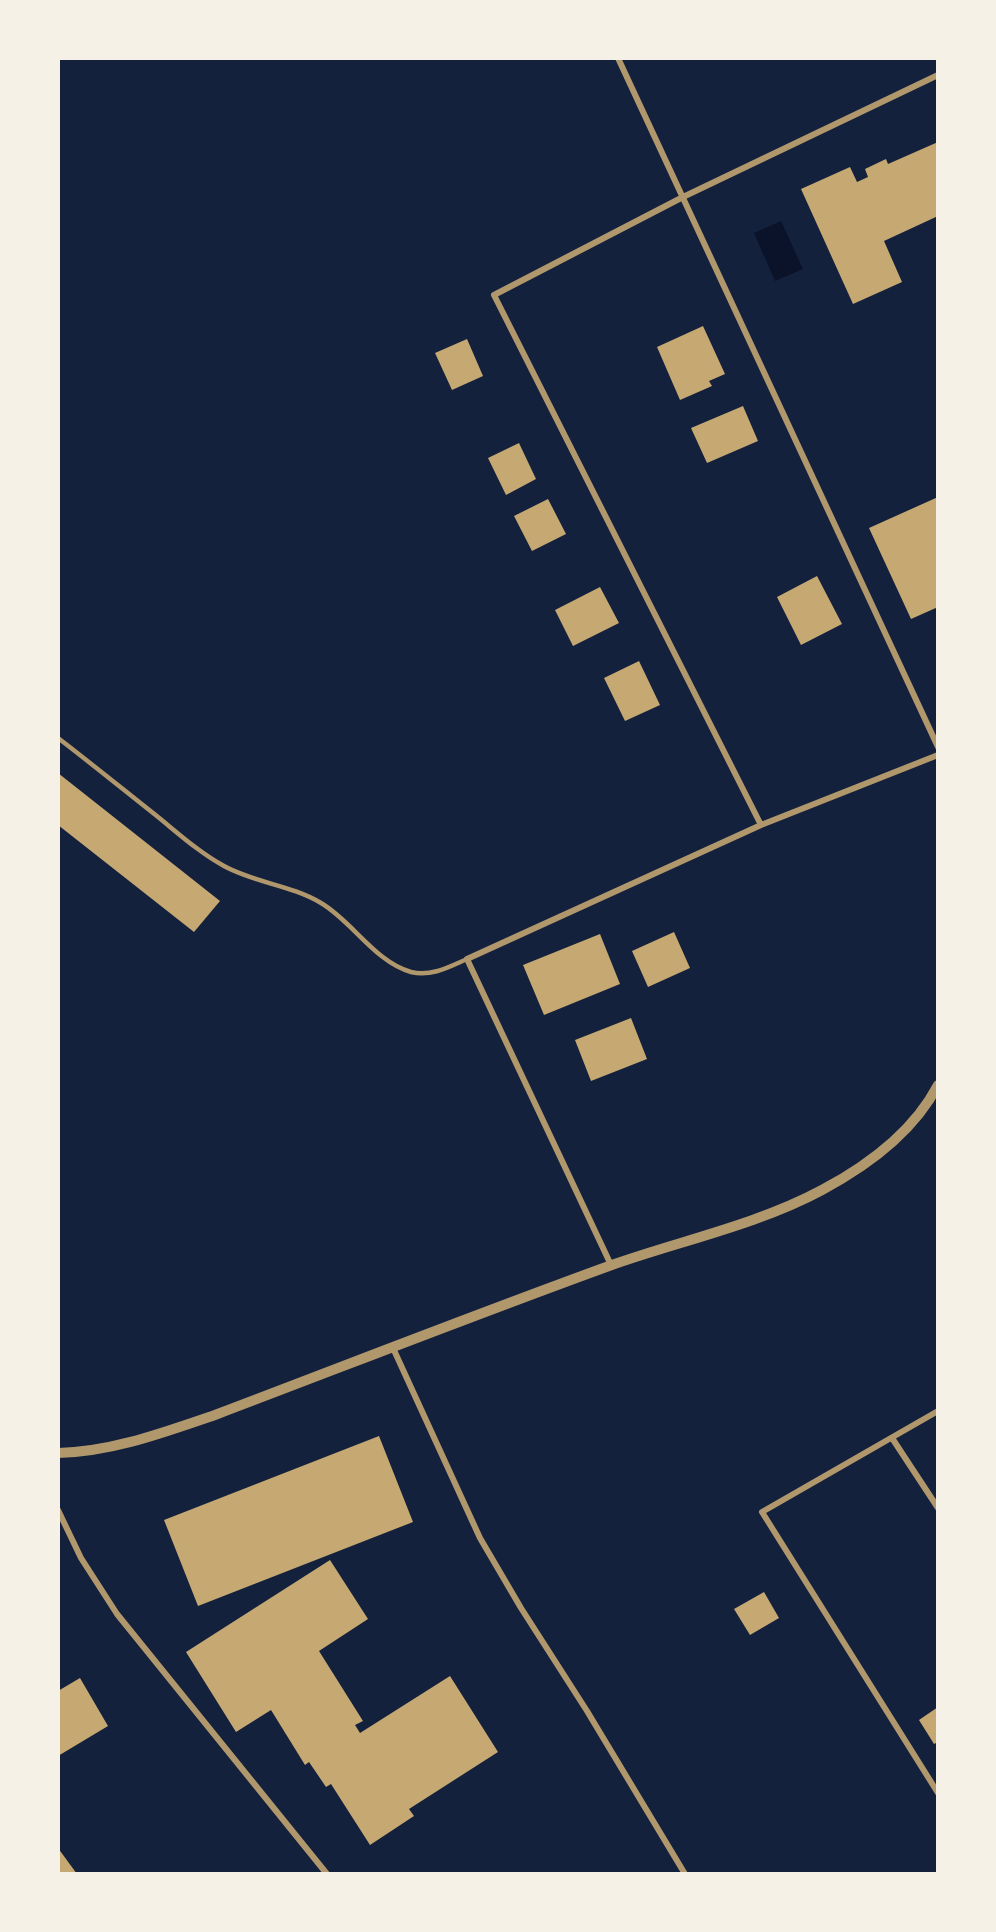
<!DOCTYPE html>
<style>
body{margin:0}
#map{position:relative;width:996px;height:1932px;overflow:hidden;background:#14213d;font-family:Barlow,sans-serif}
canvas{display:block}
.frame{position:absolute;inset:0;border:60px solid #f6f1e7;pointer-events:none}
</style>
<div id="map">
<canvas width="996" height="1932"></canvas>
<div class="frame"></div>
</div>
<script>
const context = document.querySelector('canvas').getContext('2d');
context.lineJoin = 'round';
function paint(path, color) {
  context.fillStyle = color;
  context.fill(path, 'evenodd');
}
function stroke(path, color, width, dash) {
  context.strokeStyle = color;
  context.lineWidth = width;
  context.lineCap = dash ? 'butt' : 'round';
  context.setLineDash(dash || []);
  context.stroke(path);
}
paint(new Path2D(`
 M781,221l22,48 -28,12 -21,-48z`), '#0b132b');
paint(new Path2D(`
 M938,142v74l-54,25 18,41 -49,22 -52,-115 49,-22 7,15 11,-5 -3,-8 21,-10 2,5z
 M703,326l22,48 -16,7 3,5 -32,14 -23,-53z
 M467,339l16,37 -31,14 -17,-37z
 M743,406l15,35 -51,22 -16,-35z
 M519,443l17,36 -30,16 -18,-37z
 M938,497v110l-27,12 -42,-91z
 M548,499l18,35 -34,17 -18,-35z
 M817,576l25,48 -41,21 -24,-48z
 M600,587l19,36 -46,23 -18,-36z
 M639,661l21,44 -35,16 -21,-43z
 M58,773l162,128 -26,31 -136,-107z
 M674,932l16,36 -42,19 -16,-36z
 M600,934l20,50 -76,31 -21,-50z
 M631,1018l16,41 -56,22 -16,-41z
 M379,1436l34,86 -215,84 -34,-86z
 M330,1560l38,59 -49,32 44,70 -8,4 5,8 90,-57 48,76 -89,57 5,7 -44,29 -39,-61 -5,3 -17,-25 -4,3 -34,-55 -35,22 -50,-80z
 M764,1592l15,26 -29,17 -16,-26z
 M80,1678l28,48 -50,30v-65z
 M938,1707v35l-4,2 -15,-24z
 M58,1848l19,26h-19z`), '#c6a872');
stroke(new Path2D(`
 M58,738c34,26 67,53 100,79 21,17 42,36 66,49 31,17 67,19 97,37 31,18 54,59 90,69 20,5 38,-5 56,-13`), '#b1986c', 4.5);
stroke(new Path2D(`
 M618,58l320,689
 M761,825l-267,-530 189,-98 255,-122
 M611,1265l-144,-306 294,-134 177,-70
 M393,1348l87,190 41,70 66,103 98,163
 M938,1411l-176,101 176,281
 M892,1438l46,70
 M58,1510l23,48 36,56 210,260`), '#b1986c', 6);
stroke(new Path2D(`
 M58,1453c54,-1 107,-21 157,-38 132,-50 262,-101 394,-149 70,-25 148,-41 213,-76 45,-24 92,-59 116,-105`), '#b1986c', 10);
</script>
